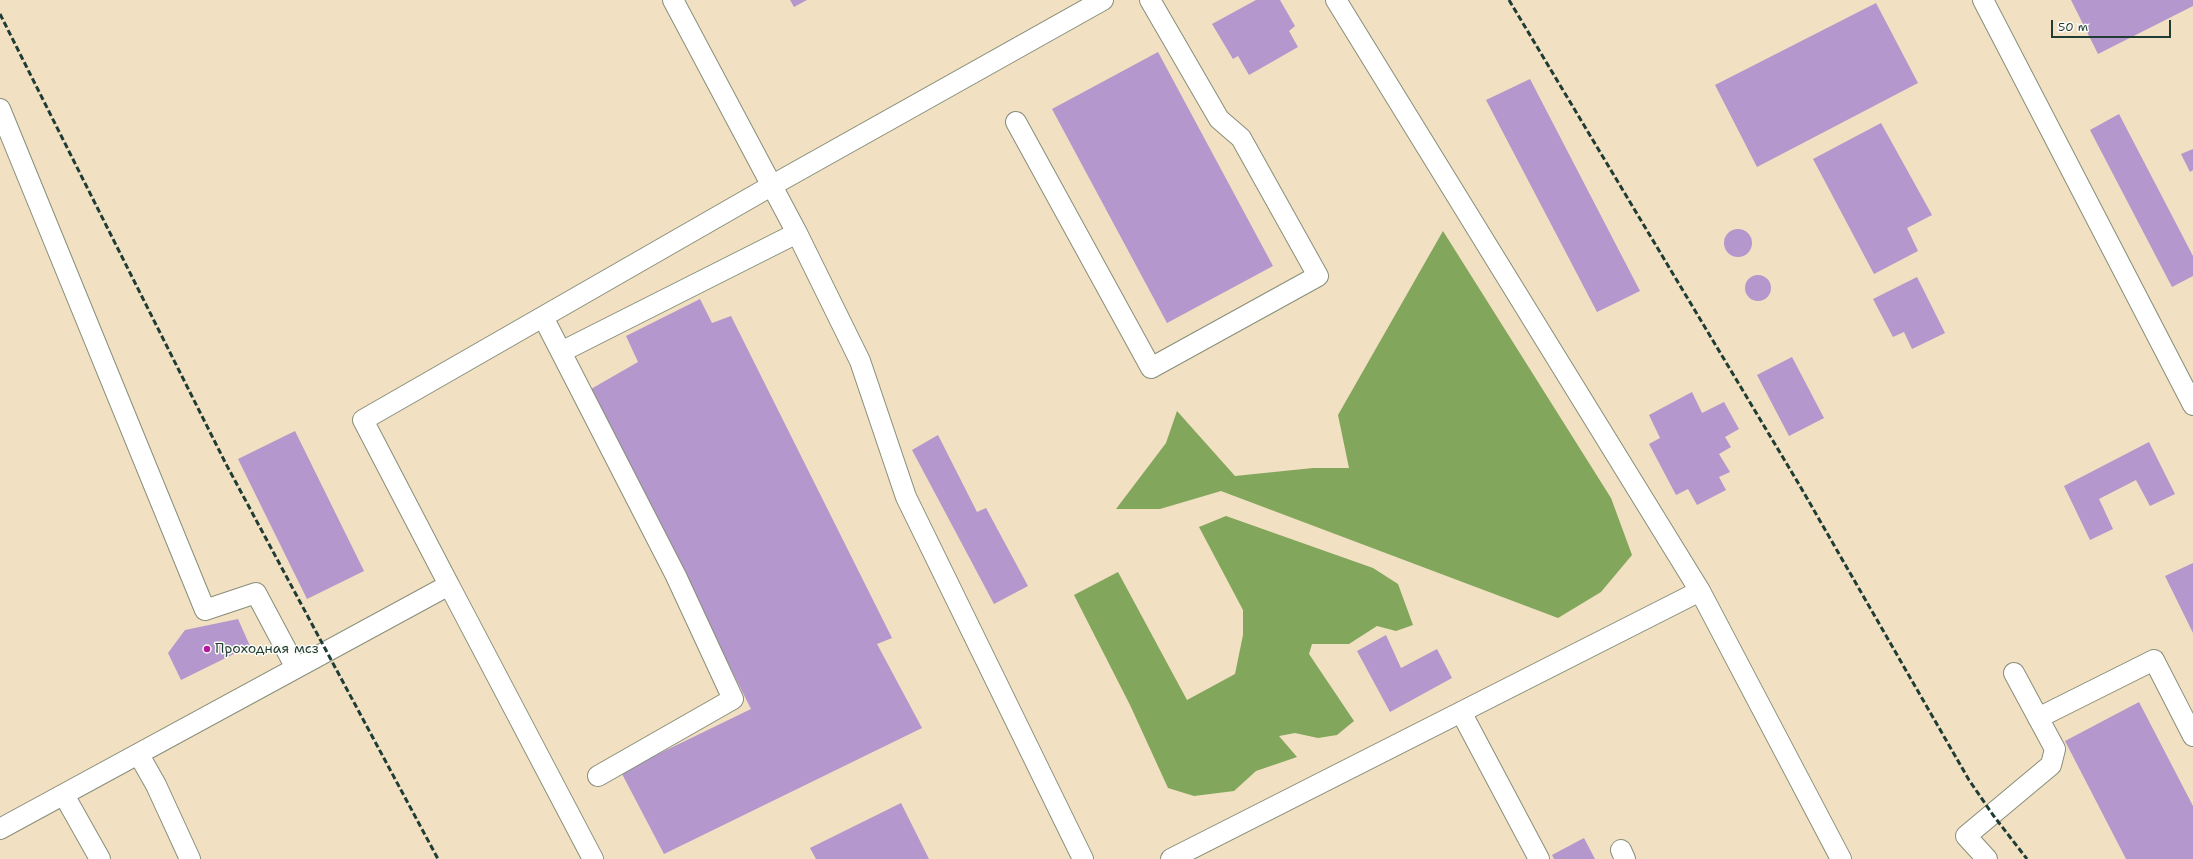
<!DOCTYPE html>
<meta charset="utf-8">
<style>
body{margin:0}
#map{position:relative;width:2193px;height:859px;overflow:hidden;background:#f1e0c1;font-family:"Shantell Sans",sans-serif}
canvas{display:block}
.scale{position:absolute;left:2051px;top:20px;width:120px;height:18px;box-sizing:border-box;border:2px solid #1f3d34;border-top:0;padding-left:5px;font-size:12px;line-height:14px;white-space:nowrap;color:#1f3d34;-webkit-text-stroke:3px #fdfcf7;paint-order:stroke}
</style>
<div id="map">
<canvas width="2193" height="859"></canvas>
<div class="scale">50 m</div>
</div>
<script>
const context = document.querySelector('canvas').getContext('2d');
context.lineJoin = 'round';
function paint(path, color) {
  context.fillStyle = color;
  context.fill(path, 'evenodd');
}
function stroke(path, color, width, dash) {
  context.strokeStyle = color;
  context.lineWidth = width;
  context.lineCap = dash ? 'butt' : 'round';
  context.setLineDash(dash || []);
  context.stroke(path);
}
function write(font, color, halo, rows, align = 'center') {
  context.font = font + ' "Shantell Sans",sans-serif';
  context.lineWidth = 3;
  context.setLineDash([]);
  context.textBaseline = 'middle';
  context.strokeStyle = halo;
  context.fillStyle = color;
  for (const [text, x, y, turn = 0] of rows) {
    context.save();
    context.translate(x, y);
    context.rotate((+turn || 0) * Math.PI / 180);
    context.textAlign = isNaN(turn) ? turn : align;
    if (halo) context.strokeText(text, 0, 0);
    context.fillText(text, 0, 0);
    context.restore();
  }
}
paint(new Path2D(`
 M1443,231l168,267 21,57 -31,37 -43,26 -337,-127 -61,18h-44l50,-66 11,-32 58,65 78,-8h36l-11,-53z
 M1226,516l147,52 25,16 15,41 -17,6 -19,-5 -28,18h-37l-3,10 45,67 -17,14 -19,3 -23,-5 -16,3 18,21 -41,14 -22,20 -40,5 -26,-8 -38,-83 -56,-110 44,-23 69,128 48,-26 8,-39v-25l-44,-83z`), '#81a65c');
paint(new Path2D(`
 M790,0h17l-13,7z
 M1256,0h24l15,26 -6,5 9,16 -49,28 -11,-19 -5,3 -21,-35z
 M2071,0h122v6l-95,48z
 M1876,3l42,80 -161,84 -42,-82z
 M1158,52l115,214 -106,57 -115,-214z
 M1530,79l110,212 -43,21 -111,-212z
 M2119,114l74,142v20l-21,11 -82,-157z
 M1881,123l51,92 -25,13 11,23 -44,23 -61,-115z
 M2193,149v21l-3,2 -9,-18z
 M1724 243a14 14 0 1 1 28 0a14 14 0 1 1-28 0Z
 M1745 288a13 13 0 1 1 26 0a13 13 0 1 1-26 0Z
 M1917,277l28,56 -33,16 -8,-17 -11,5 -20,-38z
 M700,299l12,24 19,-7 161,322 -15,6 45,84 -258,126 -43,-82 130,-63 -160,-320 47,-27 -12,-26z
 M1792,357l32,61 -35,18 -32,-61z
 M1692,392l10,21 22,-11 15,27 -14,8 6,10 -12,7 11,18 -11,5 7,13 -29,15 -9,-16 -12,6 -27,-51 11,-6 -11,-23z
 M295,431l69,140 -57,28 -69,-140z
 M938,435l39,77 9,-4 42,78 -34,18 -82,-154z
 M2149,442l26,52 -25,12 -14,-26 -37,19 14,30 -23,11 -26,-54z
 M2193,563v70l-28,-57z
 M238,619l12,27 -69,34 -13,-27 17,-23z
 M1386,635l15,33 36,-19 15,29 -62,34 -33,-61z
 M2139,702l54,104v53h-67l-61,-118z
 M901,803l28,56h-113l-6,-11z
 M1584,838l11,21h-41l-2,-4z`), '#b397cd');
const minor = new Path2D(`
 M673,0l124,233 63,128 46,136 177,362
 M1336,0l364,591 141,268
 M1983,0l210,405
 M0,109l205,501 51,-17 40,75
 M1016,122l135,246 167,-92 -77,-138 -22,-19 -69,-119
 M543,317l18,35 236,-119
 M561,352l115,224 57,123 -135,77
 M449,585l-86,-165 408,-234 332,-186
 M1461,712l78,147
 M2038,718l116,-58 39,76
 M139,755l17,30 34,74
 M64,795l36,64
 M0,829l449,-244 144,274
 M1621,850l4,9
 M1171,859l529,-268
 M1987,859l-21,-23 85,-71 4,-16 -41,-76`);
stroke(minor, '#888e7a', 22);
stroke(minor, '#fff', 20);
stroke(new Path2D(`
 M1509,0l291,486 169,294 24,35 34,44
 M0,14l226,450 212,395`), '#1f3d34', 3, [6, 3]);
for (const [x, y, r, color] of [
 [207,649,4,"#b5179e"]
]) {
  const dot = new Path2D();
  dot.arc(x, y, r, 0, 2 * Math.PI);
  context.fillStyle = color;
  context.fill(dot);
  stroke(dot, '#fdfcf7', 1.5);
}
write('14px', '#1f3d34', '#fdfcf7', [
 ["Проходная мсз",215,649]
], 'left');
</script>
